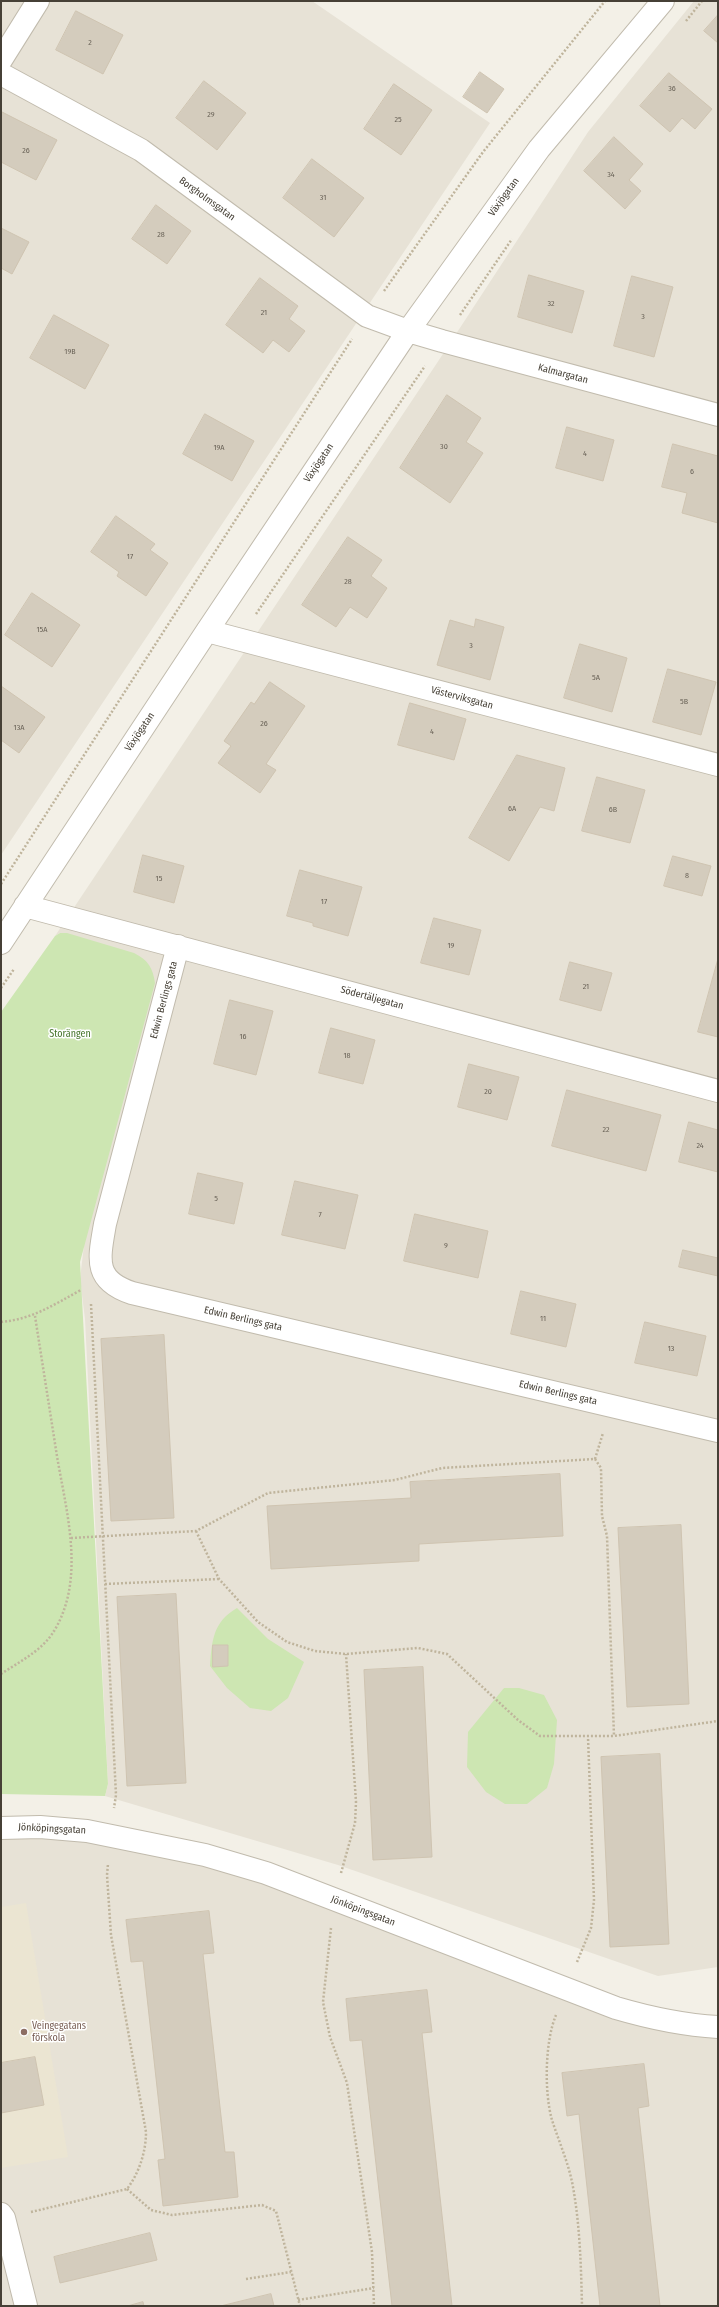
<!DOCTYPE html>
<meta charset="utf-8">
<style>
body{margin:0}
#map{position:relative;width:719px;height:2307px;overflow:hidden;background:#f3f0e7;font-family:"Fira Sans Condensed",sans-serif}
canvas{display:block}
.frame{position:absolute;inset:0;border:2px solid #464036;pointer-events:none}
</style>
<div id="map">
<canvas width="719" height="2307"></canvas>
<div class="frame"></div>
</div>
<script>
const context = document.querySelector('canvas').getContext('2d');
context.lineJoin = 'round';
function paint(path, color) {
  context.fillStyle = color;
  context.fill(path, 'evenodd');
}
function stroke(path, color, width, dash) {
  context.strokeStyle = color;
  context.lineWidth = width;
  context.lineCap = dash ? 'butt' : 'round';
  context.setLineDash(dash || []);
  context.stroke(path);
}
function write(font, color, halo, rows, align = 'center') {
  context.font = font + ' "Fira Sans Condensed",sans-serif';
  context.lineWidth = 3;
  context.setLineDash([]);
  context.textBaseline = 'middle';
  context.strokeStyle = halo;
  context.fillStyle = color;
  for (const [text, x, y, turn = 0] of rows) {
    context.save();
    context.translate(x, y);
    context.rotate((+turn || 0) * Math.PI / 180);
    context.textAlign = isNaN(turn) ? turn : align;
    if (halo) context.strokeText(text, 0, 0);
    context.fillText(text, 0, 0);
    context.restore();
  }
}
paint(new Path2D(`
 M1,1h311l178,122 -489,732z
 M694,1h24v1966l-60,9 -320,-111 -233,-69 3,-12 -23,-465 -5,-40 4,-34 -24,-312 -5,3 382,-573 151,-231z
 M1,1833l154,14 563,184v275h-717z`), '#e7e2d6');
paint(new Path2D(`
 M26,1903l42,254 -67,11v-261z`), '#ebe5d2');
paint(new Path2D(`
 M60,933h7l67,20c14,7 19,15 21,30l-75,279 28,522 -3,12 -104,-2v-782l54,-76z
 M237,1608l31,31 36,23 -16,36 -17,13 -21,-3 -23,-20 -17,-22c2,-26 3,-44 27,-58z
 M504,1688h15l25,7 13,25 -3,44 -7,24 -20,16h-22l-19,-12 -19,-25 1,-35z`), '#cde6b2');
const building = new Path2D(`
 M76,11l47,24 -20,39 -47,-24z
 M718,15v28l-14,-12z
 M480,72l24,17 -17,24 -24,-16z
 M669,73l43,36 -17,20 -13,-11 -12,14 -30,-26z
 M204,81l42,32 -29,37 -41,-32z
 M394,84l38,26 -31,45 -37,-26z
 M2,112l55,28 -21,40 -35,-18z
 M614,137l29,27 -14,16 12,11 -16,18 -41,-38z
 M312,159l52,39 -30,39 -51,-39z
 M156,205l35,26 -24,33 -35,-25z
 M1,228l28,14 -17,32 -11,-6z
 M529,275l55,16 -12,42 -54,-16z
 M632,276l41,11 -19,70 -40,-11z
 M260,278l38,28 -9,13 16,12 -16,21 -16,-12 -10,13 -37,-28z
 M54,315l55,30 -24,44 -55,-31z
 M447,395l34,23 -15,24 17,11 -33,50 -50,-35z
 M205,414l49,27 -22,40 -49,-27z
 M567,427l47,13 -11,41 -47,-13z
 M673,444l45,12v67l-36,-10 5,-20 -25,-6z
 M116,516l39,28 -5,6 18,13 -22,33 -29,-20 2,-4 -28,-20z
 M348,537l34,23 -11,16 16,12 -20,30 -17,-11 -14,20 -34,-22z
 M32,593l48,32 -28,42 -47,-32z
 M476,619l28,8 -14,53 -53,-15 13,-45 24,7z
 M580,644l47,14 -15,54 -48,-14z
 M668,669l48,13 -15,53 -48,-13z
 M270,682l35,24 -39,58 10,6 -16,23 -42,-30 13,-17 -7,-5 27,-39 3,2z
 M1,686l44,31 -26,36 -18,-13z
 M410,703l56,16 -12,41 -56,-15z
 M517,755l48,13 -11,43 -14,-4 -31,54 -40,-23z
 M597,777l48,13 -15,53 -48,-12z
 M143,855l41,11 -10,37 -40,-11z
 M673,856l38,10 -9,30 -38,-10z
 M300,870l62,17 -14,49 -35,-10v-3l-26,-7z
 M434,918l47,12 -12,45 -48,-12z
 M718,959v78l-20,-5z
 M570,962l42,11 -11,38 -41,-11z
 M230,1000l43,11 -17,64 -42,-11z
 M331,1028l44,12 -12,44 -44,-11z
 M469,1064l50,13 -12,43 -49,-13z
 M567,1090l94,25 -15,56 -94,-25z
 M689,1122l29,8v42l-39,-10z
 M198,1173l45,10 -9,41 -45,-10z
 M295,1181l63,14 -13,54 -63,-14z
 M415,1214l73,17 -10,47 -74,-17z
 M683,1250l35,8v18l-39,-9z
 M521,1291l55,13 -10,43 -55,-13z
 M645,1322l61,14 -9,40 -62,-13z
 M164,1335l10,183 -63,3 -10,-182z
 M560,1474l3,62 -144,8v17l-148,8 -4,-63 144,-8 -1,-16z
 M681,1525l8,179 -62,3 -9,-179z
 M176,1594l10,189 -59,3 -10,-189z
 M213,1645h15v21l-15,1z
 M423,1667l9,190 -59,3 -9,-190z
 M660,1754l9,190 -59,3 -9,-190z
 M209,1911l5,42 -11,1 22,198h9l4,45 -75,9 -5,-46 7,-1 -22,-198 -12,1 -5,-42z
 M427,1990l5,42 -10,1 30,273h-60l-30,-266 -12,1 -4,-42z
 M35,2057l9,48 -43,8v-50z
 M644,2064l5,42 -11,2 22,198h9h-69l-21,-192 -12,2 -5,-43z
 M150,2233l7,27 -97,23 -6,-26z
 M271,2294l3,12h-53z
 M143,2302l1,4h-16z`);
paint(building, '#d4ccbd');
stroke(building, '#cfc4b1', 1);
const minor = new Path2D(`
 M1,60l37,-59
 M1,74l140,76 226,166 41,15 34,10 276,74
 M207,631l511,134
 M25,906l693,185
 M1,943l206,-312 201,-300 131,-182 124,-148
 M178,946l-73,278c-6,35 -12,56 27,69l586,138
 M1,1828l39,-1 47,4 118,24 61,18 350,135c34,10 67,17 102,19
 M1,2214l3,4 22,88`);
stroke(minor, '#c1bbad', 24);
stroke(new Path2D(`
 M686,21l16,-20
 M384,291l99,-139 122,-151
 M460,315l52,-76
 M256,614l169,-248
 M1,884l351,-545
 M1,988l13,-19
 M91,1304l25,491 -2,13
 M1,1322c32,-3 52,-17 80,-32
 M595,1459l6,9 1,48 5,20 7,200
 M196,1531l23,48 39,43 29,20 28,9 31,3 72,-6 29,6 71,66 22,16h74l104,-15
 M71,1538l125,-7 72,-38 127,-13 47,-12 153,-9 8,-26
 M105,1584l114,-5
 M1,1674c18,-12 42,-24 53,-43 33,-54 11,-123 2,-181 -7,-45 -14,-89 -21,-134
 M341,1873l14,-50 1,-21 -10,-148
 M331,1928l-8,74 7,35 17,46 25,169 2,54
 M577,1962l14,-34 3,-28 -6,-163
 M556,2015c-11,26 -12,77 -4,105 7,22 17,44 21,67 7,39 8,79 9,119
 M127,2189l24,21 21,5 90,-10 14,6 24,95
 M31,2212l96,-23c12,-16 19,-37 19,-57l-35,-197 -4,-60 1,-11
 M246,2279l45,-7
 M298,2300l76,-12`), '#bfb49c', 2.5, [2, 2]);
stroke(minor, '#fff', 22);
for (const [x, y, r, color] of [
 [24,2032,4,"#8d6e63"]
]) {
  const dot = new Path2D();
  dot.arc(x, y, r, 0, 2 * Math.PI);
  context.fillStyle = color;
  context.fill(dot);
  stroke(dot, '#fff', 1.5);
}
write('8px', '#6a6358', null, [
 ["2",90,43],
 ["36",672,89],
 ["29",211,115],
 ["25",398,120],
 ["26",26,151],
 ["34",611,175],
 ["31",323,198],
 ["28",161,235],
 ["32",551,304],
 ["21",264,313],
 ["3",643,317],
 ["19B",70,352],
 ["30",444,447],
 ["19A",219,448],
 ["4",585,454],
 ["6",692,472],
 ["17",130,557],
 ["28",348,582],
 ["15A",42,630],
 ["3",471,646],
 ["5A",596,678],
 ["5B",684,702],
 ["26",264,724],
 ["13A",19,728],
 ["4",432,732],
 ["6A",512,809],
 ["6B",613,810],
 ["8",687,876],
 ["15",159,879],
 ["17",324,902],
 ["19",451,946],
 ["21",586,987],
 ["16",243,1037],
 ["18",347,1056],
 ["20",488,1092],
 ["22",606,1130],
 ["24",700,1146],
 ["5",216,1199],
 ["7",320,1215],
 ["9",446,1246],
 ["11",543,1319],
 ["13",671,1349]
]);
write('10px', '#464036', '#fff', [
 ["Växjögatan",504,197,-54],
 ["Borgholmsgatan",207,199,36],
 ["Kalmargatan",563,374,15],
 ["Växjögatan",319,463,-56],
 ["Västerviksgatan",462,698,15],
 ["Växjögatan",140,732,-56],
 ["Södertäljegatan",372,998,15],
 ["Edwin Berlings gata",164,1000,-75],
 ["Edwin Berlings gata",243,1319,13],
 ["Edwin Berlings gata",558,1393,13],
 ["Jönköpingsgatan",52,1829,3],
 ["Jönköpingsgatan",363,1911,21]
]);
write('10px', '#46752c', '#fff', [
 ["Storängen",70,1034]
]);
write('10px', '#785e54', '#fff', [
 ["Veingegatans",32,2026],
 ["förskola",32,2038]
], 'left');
</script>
